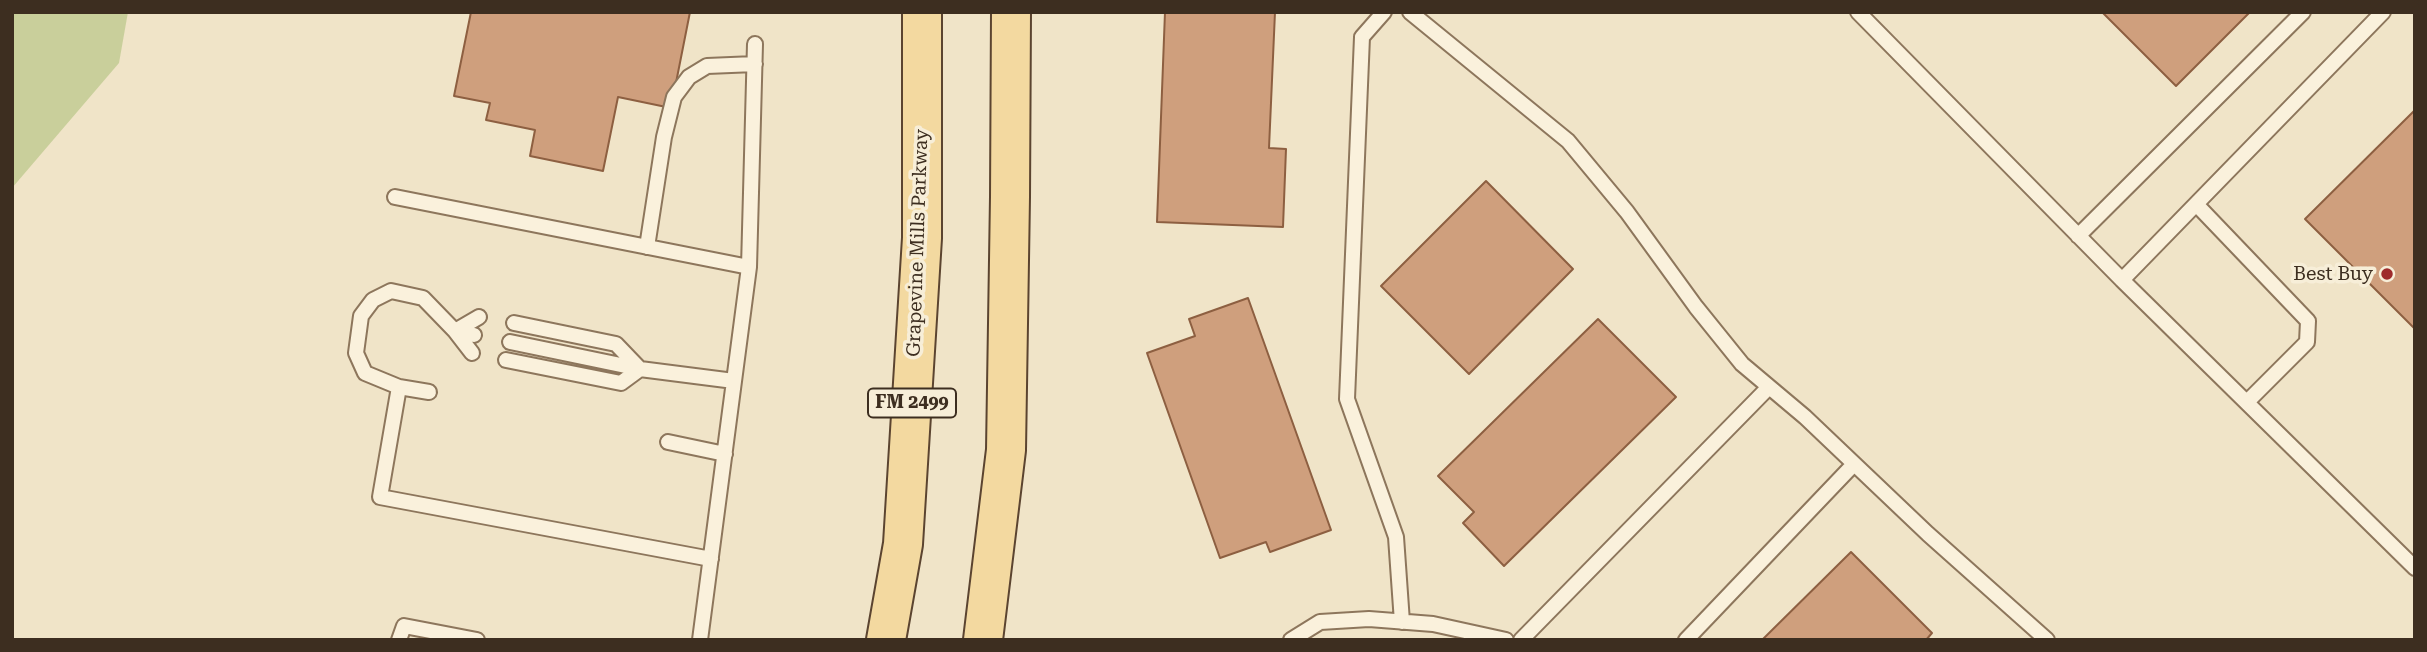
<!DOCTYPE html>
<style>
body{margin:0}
#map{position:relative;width:2427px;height:652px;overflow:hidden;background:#f0e4c8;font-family:"Roboto Serif",serif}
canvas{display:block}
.frame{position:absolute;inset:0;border:14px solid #3d2e20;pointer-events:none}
</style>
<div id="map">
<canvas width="2427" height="652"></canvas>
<div class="frame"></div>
</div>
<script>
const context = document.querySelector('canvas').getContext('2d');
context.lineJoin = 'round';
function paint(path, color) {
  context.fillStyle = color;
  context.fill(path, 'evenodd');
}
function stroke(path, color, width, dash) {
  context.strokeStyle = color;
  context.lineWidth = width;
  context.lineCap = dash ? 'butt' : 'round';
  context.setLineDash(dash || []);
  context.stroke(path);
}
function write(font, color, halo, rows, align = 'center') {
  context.font = font + ' "Roboto Serif",serif';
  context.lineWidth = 7;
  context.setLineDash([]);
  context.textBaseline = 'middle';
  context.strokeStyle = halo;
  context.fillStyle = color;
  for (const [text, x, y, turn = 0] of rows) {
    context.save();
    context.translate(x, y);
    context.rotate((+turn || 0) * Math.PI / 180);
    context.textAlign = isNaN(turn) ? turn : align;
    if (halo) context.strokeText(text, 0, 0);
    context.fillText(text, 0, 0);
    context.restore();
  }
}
paint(new Path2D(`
 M12,12h116l-9,51 -107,125z`), '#c9cf9b');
const building = new Path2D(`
 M471,12h219l-19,96 -53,-11 -15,74 -73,-15 5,-26 -49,-10 4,-17 -36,-7z
 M1165,12h110l-6,136 17,1 -3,78 -126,-5z
 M2102,12h148l-74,74z
 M2415,110v219l-110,-110z
 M1486,181l87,88 -104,105 -88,-88z
 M1248,298l83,232 -61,22 -4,-10 -46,16 -73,-205 48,-17 -6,-17z
 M1598,319l78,78 -172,169 -41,-43 11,-11 -36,-36z
 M1851,552l81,81 -6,7h-164z`);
paint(building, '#cf9f7d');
stroke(building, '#8d5f41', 2);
const service = new Path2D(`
 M1384,12l-22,25 -15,362 49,138 6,85
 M1410,12l158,129 59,71 69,95 46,57 63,53 123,117 119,106
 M1858,12l264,268 261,-268
 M395,197l354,70
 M2196,204l112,117 -1,21 -60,60
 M2078,236l225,-224
 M647,247l17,-110 10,-40 15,-20 18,-11 48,-2
 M2122,280l293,288
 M510,342l130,27 94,12
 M472,353l-17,-22 24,-14
 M506,360l115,23 19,-14 -24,-25 -102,-21
 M399,387l-19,110 331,62
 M429,392l-30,-5 -34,-14 -9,-20 5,-37 12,-16 18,-9 32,7 32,33 19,4
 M668,442l57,12
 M399,640l5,-14 73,14
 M700,640l49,-373 6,-223
 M1291,640l29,-18 49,-3 64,5 73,16
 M1521,640l248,-253
 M1686,640l168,-176`);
const primary = new Path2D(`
 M886,640l17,-96 19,-306v-226
 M983,640l23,-190 4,-253 1,-185`);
stroke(service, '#8d765c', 18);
stroke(primary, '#5b4430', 42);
stroke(service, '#faf1dc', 14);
stroke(primary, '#f3d9a0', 38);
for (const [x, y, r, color] of [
 [2387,274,7,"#9e2a2b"]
]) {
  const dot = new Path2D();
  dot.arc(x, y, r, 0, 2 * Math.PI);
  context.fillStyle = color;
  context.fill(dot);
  stroke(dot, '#f7eed8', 2.5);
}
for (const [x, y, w] of [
 [912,403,88]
]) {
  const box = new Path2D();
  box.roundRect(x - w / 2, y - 14.5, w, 29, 5);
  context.fillStyle = '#f7eed8';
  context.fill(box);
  stroke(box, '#3d2e20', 2);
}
write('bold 18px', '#3d2e20', null, [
 ["FM 2499",912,403]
]);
write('19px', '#3d2e20', '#f7eed8', [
 ["Grapevine Mills Parkway",918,243,-88]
]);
write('19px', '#3d2e20', '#f7eed8', [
 ["Best Buy",2373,274]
], 'right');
</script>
